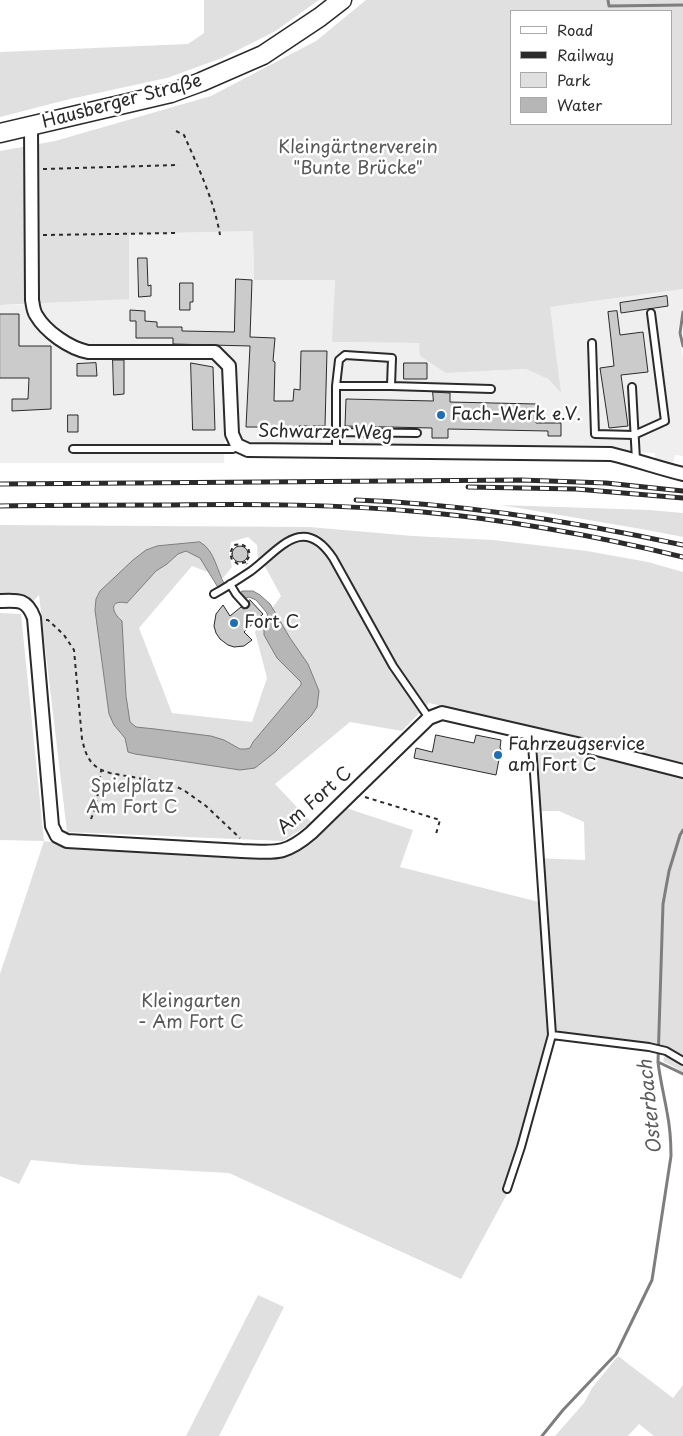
<!DOCTYPE html>
<meta charset="utf-8">
<style>
body{margin:0}
#map{position:relative;width:683px;height:1436px;overflow:hidden;background:#fff;font-family:"Playpen Sans",sans-serif}
canvas{display:block}
.legend{position:absolute;left:510px;top:10px;width:162px;height:115px;box-sizing:border-box;background:#fff;border:1px solid #aaa;margin:0;padding:6px 9px;list-style:none;font-size:15px;color:#2b2b2b}
.legend li{display:flex;align-items:center;gap:10px;height:25px}
.legend b{width:25px;border:1px solid #aaa}
</style>
<div id="map">
<canvas width="683" height="1436"></canvas>
<ul class="legend">
<li><b style="height:6px;background:#fff"></b>Road</li>
<li><b style="height:6px;background:#2b2b2b"></b>Railway</li>
<li><b style="height:14px;background:#e0e0e0"></b>Park</li>
<li><b style="height:14px;background:#b6b6b6"></b>Water</li>
</ul>
</div>
<script>
const context = document.querySelector('canvas').getContext('2d');
context.lineJoin = 'round';
function paint(path, color) {
  context.fillStyle = color;
  context.fill(path, 'evenodd');
}
function stroke(path, color, width, dash) {
  context.strokeStyle = color;
  context.lineWidth = width;
  context.lineCap = dash ? 'butt' : 'round';
  context.setLineDash(dash || []);
  context.stroke(path);
}
function write(font, color, halo, rows, align = 'center') {
  context.font = font + ' "Playpen Sans",sans-serif';
  context.lineWidth = 5;
  context.setLineDash([]);
  context.textBaseline = 'middle';
  context.strokeStyle = halo;
  context.fillStyle = color;
  for (const [text, x, y, turn = 0] of rows) {
    context.save();
    context.translate(x, y);
    context.rotate((+turn || 0) * Math.PI / 180);
    context.textAlign = isNaN(turn) ? turn : align;
    if (halo) context.strokeText(text, 0, 0);
    context.fillText(text, 0, 0);
    context.restore();
  }
}
paint(new Path2D(`
 M253,231l1,49h81l-2,62 87,1 26,30 81,-4 21,10 12,13 -11,-85 134,-18v16l-5,26 5,27v98l-8,-1 -2,9 -18,-3v-8l-430,-12 -1,22h-224v-158l38,-1 91,-70z`), '#efefef');
paint(new Path2D(`
 M204,0h115l-45,32 -52,26 -55,20 -97,21 -70,18v-65l188,-8 16,-11z
 M366,0h317v289l-133,18 11,86 -13,-14 -22,-10 -80,4 -26,-17 -1,-13 -87,-1 3,-62h-81l-1,-49 -124,3v65l-129,6v-154l55,-10 156,-45 105,-55zM512,11h160v113h-160z
 M501,505l148,5 34,3v24l-36,-7z
 M0,525l309,2 104,9 80,4 94,11 61,11 35,10v190l-16,-2 -68,-19 -170,-38 -27,28 -52,-9 -75,62 37,39 -29,18 -216,-9 -28,-237 -8,9 -31,-6zM248,537l9,8 1,15 3,-1 20,37 -26,36 12,46 -15,44 -80,-9 -33,-85 53,-62 31,12 9,-11 -3,-14 2,-11z
 M0,613l21,1 23,227 44,6 180,10 23,-2 56,-47 8,3 58,19 -13,37 139,35 -4,-44 50,2 -1,-38 -25,-11h-19l-3,-57c1,-6 3,-9 8,-12l138,34v296l-20,-11 3,-10 -114,-16 -45,159 -46,85 -232,-106 -146,-8 -52,-5 -12,24 -19,-8v-202l44,-133 -44,-1z
 M258,1295l26,12 -65,129h-33z
 M618,1356l55,42 10,-13v51h-29l-15,-12 -11,12h-73l29,-33 8,-15z`), '#e0e0e0');
const water = new Path2D(`
 M200,542c15,8 17,30 25,43l-6,4 -19,-31 -14,-7 -8,3 -11,10 -11,7 -29,32c-18,-4 -16,9 -5,18l4,75 4,26 6,5 19,2 56,7 13,4 16,9h6l4,-1 3,-6 48,-57v-3l-24,-24 -13,-23v-6l4,-9 -1,-7 -11,-13 -7,-3 -5,2 -5,-5 3,-3h11l7,4 10,9 20,34 18,26 11,27 -2,16 -6,9 -36,36 -20,16 -15,2 -105,-16 -7,-2 -3,-14 -11,-13 -5,-11 -14,-104 1,-11 4,-8 33,-31 13,-10 11,-4z`);
paint(water, '#b6b6b6');
stroke(water, '#7e7e7e', 1);
stroke(new Path2D(`
 M608,0l1,6 74,-1
 M683,312l-3,21 3,13
 M658,1062l25,12
 M542,1436l21,-26 53,-56 36,-74 19,-124c0,-15 -1,-29 -4,-44 -3,-17 -7,-33 -9,-50l5,-158 6,-33 11,-36 3,-5`), '#7e7e7e', 3);
const building = new Path2D(`
 M138,258h9l1,28 3,-1v11l-12,1z
 M236,279l16,1 -2,57 25,1 -2,23 2,1 -1,39h19l1,-12 6,1 1,-39h26l-2,75h-26v10h-27l-1,-9h-25l4,-81 -77,-2v-6h-37v-17h-6v-11l15,1v10l12,1v5h25v4l52,1z
 M180,283h13v19h-3v8h-10z
 M667,296l1,10 -47,7 -1,-10z
 M617,311l3,24 23,-3 5,40 -27,3 7,51 -19,2 -9,-60 14,-2 -6,-54z
 M0,314h19v32h32v63l-39,2v-12h16l1,-21h-29z
 M113,360h11v34l-10,1z
 M96,363l1,13h-20v-12z
 M191,363l22,4 2,63h-22z
 M404,363h23v16h-23z
 M433,392l17,1v9l86,2v19h25v13h-13v-5l-100,-2v9h-16v-10l-87,-2 1,-27 87,2z
 M68,415h10v17h-10z
 M232 554a8 8 0 1 1 16 0a8 8 0 1 1-16 0Z
 M250,600l13,14 -19,18 8,8 -8,6 -10,1 -6,-2 -8,-6 -4,-6 -2,-7 2,-12 7,-9 7,11 11,-9 3,2 4,-1 2,-3 -1,-4z
 M436,735l38,8 2,-8 25,5 -1,8 1,1 -5,26 -82,-17 2,-10 16,4z`);
paint(building, '#cbcbcb');
stroke(building, '#2b2b2b', 1);
const service = new Path2D(`
 M592,343l3,91 39,1 31,-14 -14,-108
 M391,386l100,3
 M632,387l4,73
 M336,432l81,1
 M73,449h160l4,-4
 M336,451v-65l3,-26 6,-5 47,3 -1,28h-55
 M230,584l6,10 9,10
 M214,594c13,-7 25,-15 37,-23 28,-21 52,-58 82,-13l60,108 36,52
 M552,1035l97,12 17,4 17,10
 M507,1189l14,-42 31,-112 -20,-291 1,-10`);
const minor = new Path2D(`
 M31,126l1,174c1,5 1,10 4,15 10,17 33,33 52,37h127l14,14 3,68 5,11 11,5 363,4c25,6 48,14 72,20
 M0,601c18,-1 27,-2 34,17l18,208 5,10 10,5 175,10c33,1 42,5 69,-18l118,-115 13,-5 135,31 106,27`);
const secondary = new Path2D(`
 M0,133l171,-40 30,-11 62,-27 57,-38 22,-17`);
stroke(service, '#2b2b2b', 10);
stroke(minor, '#2b2b2b', 16);
stroke(secondary, '#2b2b2b', 21);
stroke(new Path2D(`
 M176,131l8,4c14,32 30,65 36,100
 M43,169l136,-4
 M43,235l136,-2
 M246,562l-8,2 -6,-4 -2,-7 4,-8 7,-1 7,4 2,7 -4,7 1,2
 M46,620h2l16,15 10,15 8,89c4,18 9,29 28,34l61,11 14,7 21,15 34,32
 M365,797l75,23 -4,14
 M91,819l5,-13 5,-35`), '#2b2b2b', 2, [4, 4]);
stroke(service, '#fff', 6);
stroke(minor, '#fff', 12);
stroke(secondary, '#fff', 18);
const rail = new Path2D(`
 M0,484l521,-4 85,3 77,8
 M468,487l108,2 107,9
 M356,500c110,4 220,22 327,45
 M0,506c57,-1 113,-1 170,-1 84,-1 169,-1 253,7 88,8 174,24 260,45`);
stroke(rail, '#2b2b2b', 5);
stroke(rail, '#fff', 3, [9]);
for (const [x, y, r, color] of [
 [441,415,5,"#1f6fb2"],
 [234,623,5,"#1f6fb2"],
 [498,755,5,"#1f6fb2"]
]) {
  const dot = new Path2D();
  dot.arc(x, y, r, 0, 2 * Math.PI);
  context.fillStyle = color;
  context.fill(dot);
  stroke(dot, '#fff', 2);
}
write('18px', '#2b2b2b', '#fff', [
 ["Hausberger Straße",122,102,-15],
 ["Schwarzer Weg",325,433,1],
 ["Am Fort C",315,801,-41]
]);
write('18px', '#585858', '#fff', [
 ["Kleingärtnerverein",358,148],
 ["\"Bunte Brücke\"",358,169],
 ["Spielplatz",132,787],
 ["Am Fort C",132,808],
 ["Kleingarten",191,1002],
 ["- Am Fort C",191,1023]
]);
write('18px', '#2b2b2b', '#fff', [
 ["Fach-Werk e.V.",451,415],
 ["Fort C",244,623],
 ["Fahrzeugservice",508,745],
 ["am Fort C",508,766]
], 'left');
write('italic 19px', '#5c5c5c', '#fff', [
 ["Osterbach",651,1107,-96]
]);
</script>
